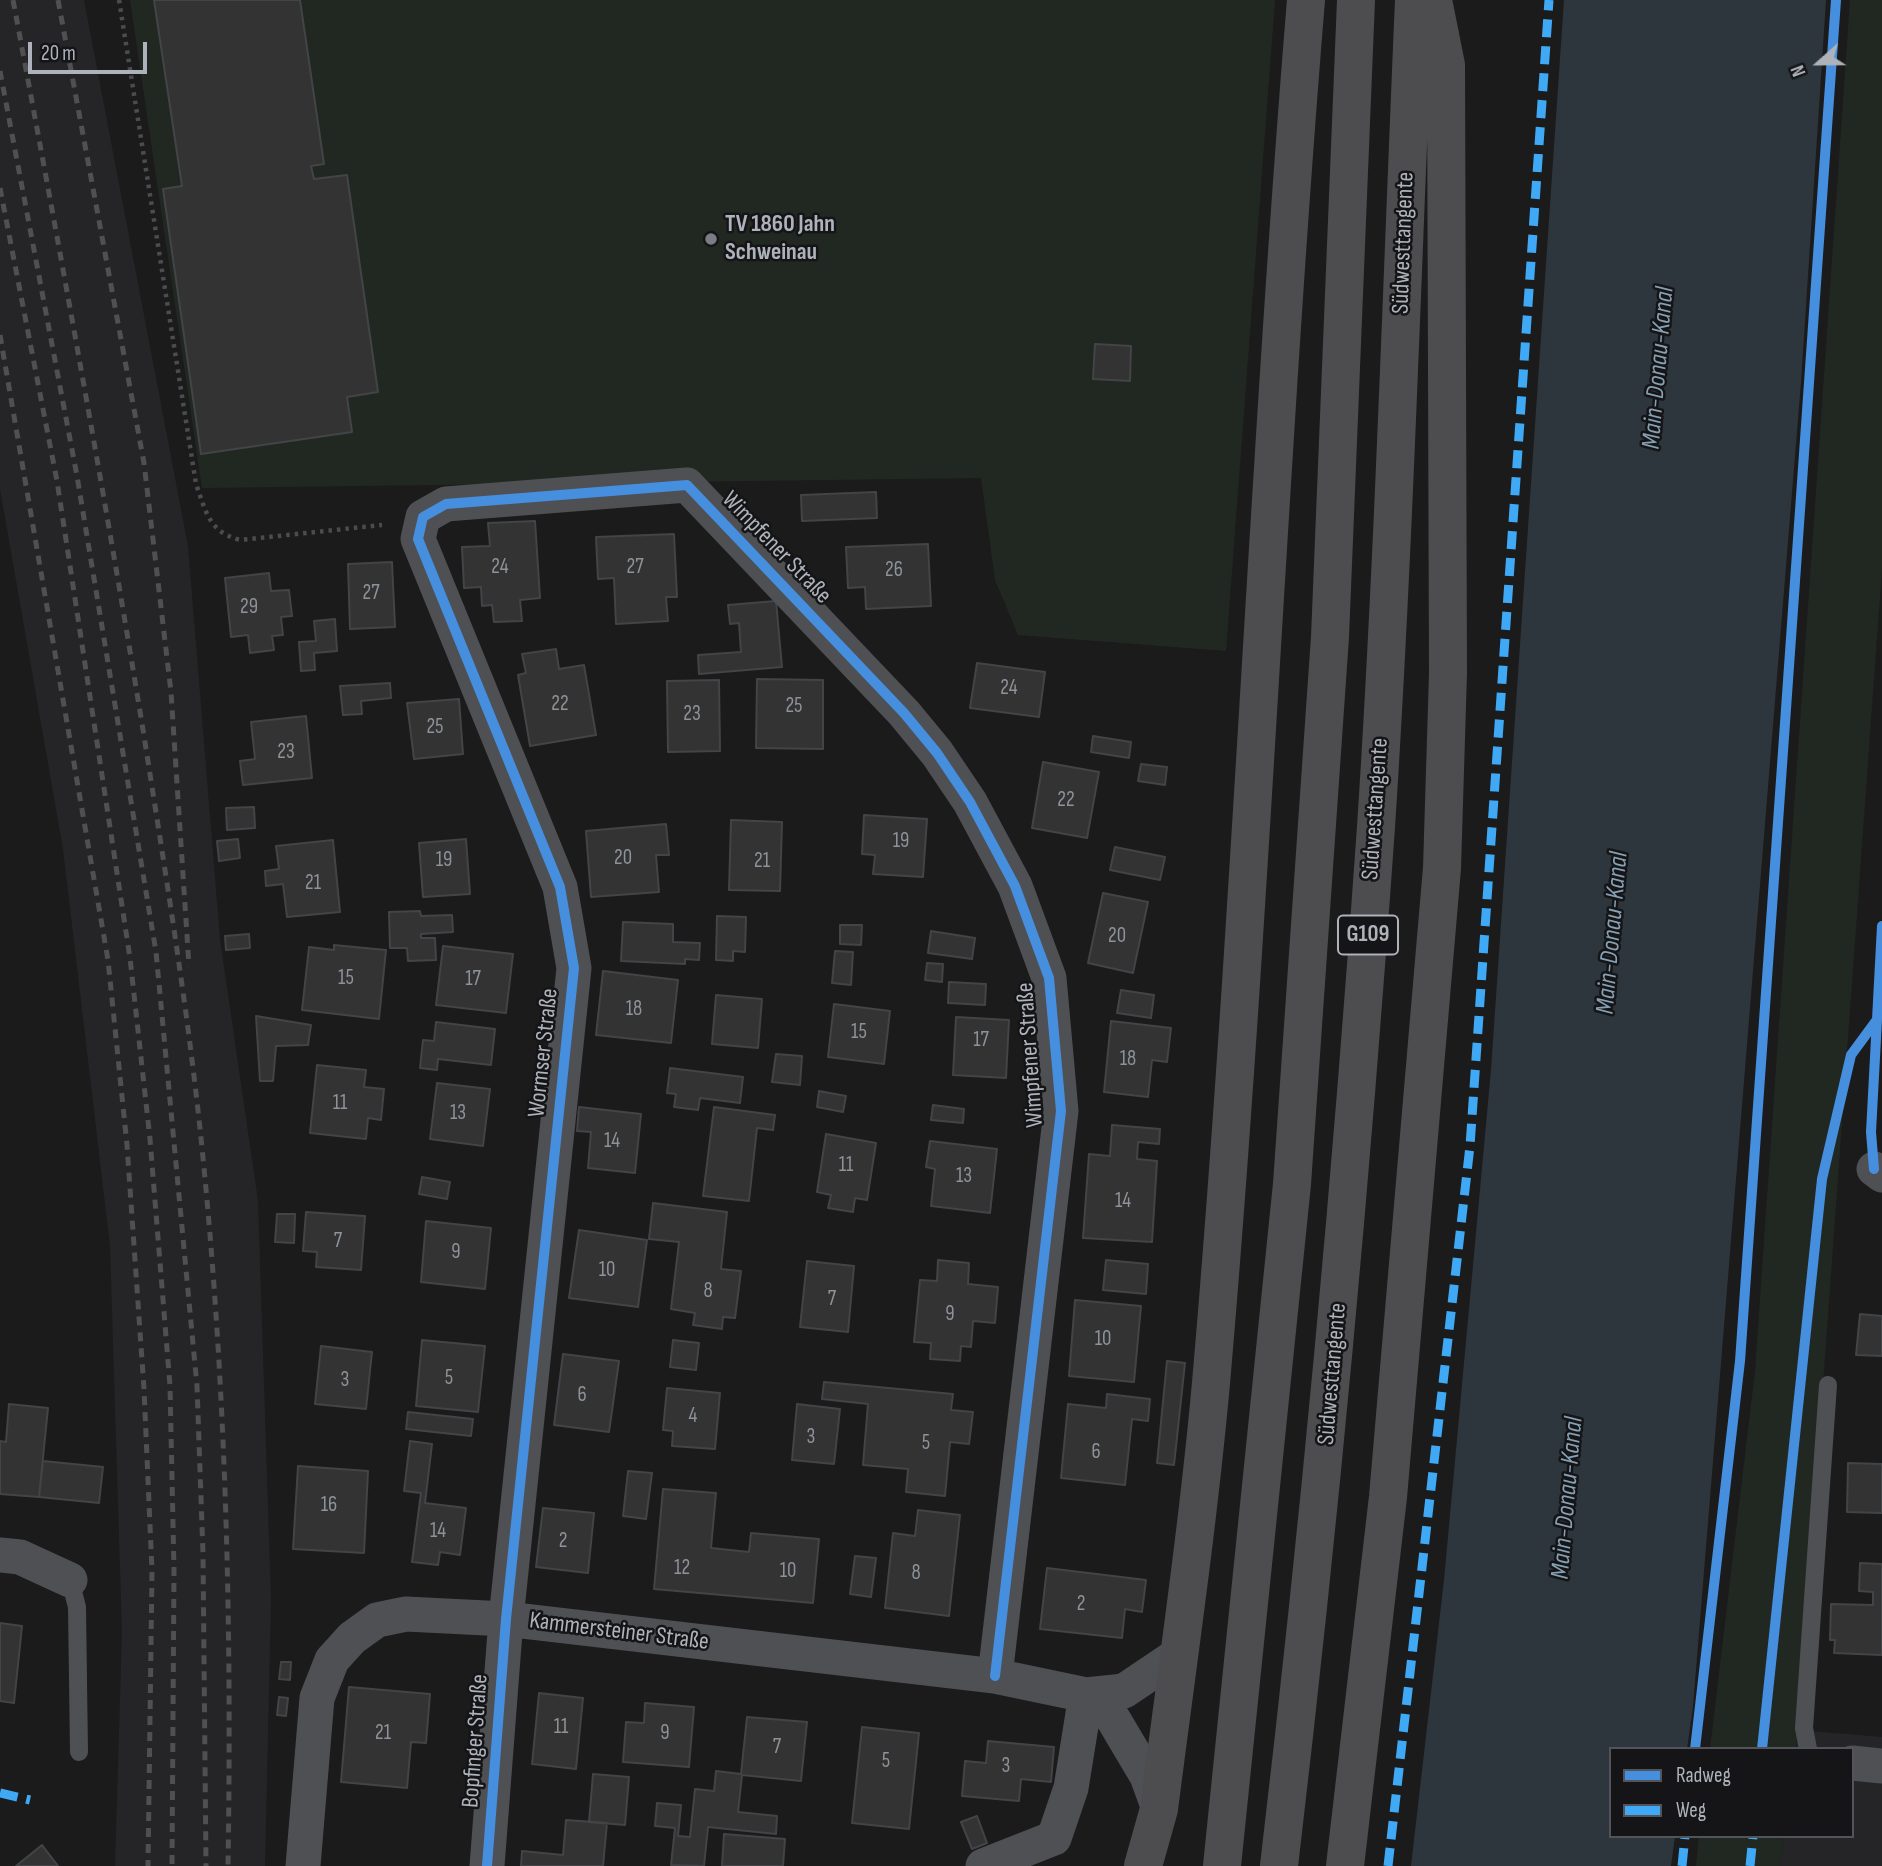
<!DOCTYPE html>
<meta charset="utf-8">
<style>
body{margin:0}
#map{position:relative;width:1882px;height:1866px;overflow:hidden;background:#1b1b1b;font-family:"Sofia Sans Condensed",sans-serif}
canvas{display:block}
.legend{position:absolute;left:1609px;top:1747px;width:245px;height:91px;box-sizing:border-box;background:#151517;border:2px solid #525459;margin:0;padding:9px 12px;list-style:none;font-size:21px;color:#adb2bb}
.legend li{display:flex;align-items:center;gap:14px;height:35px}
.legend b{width:35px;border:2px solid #525459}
.north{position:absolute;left:1784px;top:28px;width:70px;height:70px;-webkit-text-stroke:5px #151517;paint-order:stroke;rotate:249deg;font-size:19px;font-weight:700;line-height:28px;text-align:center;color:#adb2bb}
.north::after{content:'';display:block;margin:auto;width:24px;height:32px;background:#adb2bb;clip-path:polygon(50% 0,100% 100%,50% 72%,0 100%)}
.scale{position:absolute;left:28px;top:42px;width:119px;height:32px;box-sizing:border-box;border:4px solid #adb2bb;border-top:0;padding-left:9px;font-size:21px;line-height:24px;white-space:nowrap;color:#adb2bb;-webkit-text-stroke:5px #151517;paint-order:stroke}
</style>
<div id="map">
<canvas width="1882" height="1866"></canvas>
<ul class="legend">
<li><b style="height:9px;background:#468fdf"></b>Radweg</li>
<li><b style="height:9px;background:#3fa9f5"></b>Weg</li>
</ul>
<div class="north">N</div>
<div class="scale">20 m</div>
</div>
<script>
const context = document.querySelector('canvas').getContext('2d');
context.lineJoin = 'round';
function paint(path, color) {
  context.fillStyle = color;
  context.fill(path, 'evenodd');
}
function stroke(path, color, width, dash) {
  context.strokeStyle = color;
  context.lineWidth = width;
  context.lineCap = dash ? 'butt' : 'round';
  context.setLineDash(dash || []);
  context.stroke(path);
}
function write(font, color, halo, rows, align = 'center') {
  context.font = font + ' "Sofia Sans Condensed",sans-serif';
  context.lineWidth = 5;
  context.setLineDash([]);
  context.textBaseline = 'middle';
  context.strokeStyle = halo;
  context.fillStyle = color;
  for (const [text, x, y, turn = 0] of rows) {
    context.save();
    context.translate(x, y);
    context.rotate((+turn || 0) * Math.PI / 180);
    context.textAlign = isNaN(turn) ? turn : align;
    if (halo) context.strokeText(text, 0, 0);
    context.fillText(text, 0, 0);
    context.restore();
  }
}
paint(new Path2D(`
 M0,0h84l104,546 32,393 38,262 13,399 -6,266h-150l7,-234 -12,-386 -47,-397 -63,-360z
 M1798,1730l84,7v129h-102l4,-30h68v-87h-56z`), '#252527');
paint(new Path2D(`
 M130,0h1145l-49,651 -208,-16 -23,-55 -14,-102 -779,10z
 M1850,0h32v568l-84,1162 -2,19h-86l45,-378z
 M1699,1836h85l-4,30h-84z`), '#212822');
paint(new Path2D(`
 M1564,0h262l-25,382 -108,1324 -6,43h-76v87h64l-4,30h-260l33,-286 47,-510z`), '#2e363d');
const building = new Path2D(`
 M154,0h146l24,164 -13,2 3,13 33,-4 31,217 -31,5 5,35 -151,22 -38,-265 19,-3z
 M1095,344l36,2 -1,35 -37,-2z
 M876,492l1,26 -75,3 -1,-26z
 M535,521l5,77 -20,2 2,21 -28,1 -2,-17 -10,1 -1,-19 -17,1 -2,-41 28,-1 -2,-23z
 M674,534l3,63h-11l2,24 -52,3 -2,-46 -16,1 -2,-42z
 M928,544l3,62 -65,3 -1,-22 -17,1 -2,-41z
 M392,562l3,65 -45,2 -2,-65z
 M269,573l2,18 18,-1 3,26 -11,1 2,18 -11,1 2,14 -24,3 -2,-18 -17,2 -6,-59z
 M776,601l6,66 -83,7 -1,-19 43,-3 -2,-29 -9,1 -2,-19z
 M335,619l2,32 -23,2 1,17 -14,1 -2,-29 17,-1 -2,-20z
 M556,649l3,20 25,-4 12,70 -66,11 -12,-71 8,-2 -4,-19z
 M977,663l68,9 -6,45 -69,-9z
 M757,679l66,1v69l-67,-1z
 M719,680l1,71 -52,1 -1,-71z
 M390,683l1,15 -30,3 1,13 -19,1 -3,-29z
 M459,699l4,55 -49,5 -7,-56z
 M306,716l6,62 -69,7 -3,-24 15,-2 -4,-37z
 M1093,736l38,6 -2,16 -38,-6z
 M1043,762l56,10 -12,66 -55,-10z
 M1141,764l26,3 -2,18 -27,-4z
 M254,807l1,21 -28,2 -1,-22z
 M864,815l63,4 -4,58 -50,-3 2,-19 -13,-1z
 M731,820l51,2 -2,69 -51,-1z
 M666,824l3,31h-13l3,37 -68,5 -5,-66z
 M238,839l2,19 -21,3 -2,-20z
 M466,839l4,55 -47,3 -4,-54z
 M333,840l7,72 -53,5 -4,-33 -17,2 -1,-15 14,-2 -3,-23z
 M1115,847l50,10 -5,23 -50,-10z
 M1103,893l45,9 -15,71 -45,-10z
 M420,911l1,5 31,-1 1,17 -32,2v4h14l1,22 -28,1 -1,-13h-17l-1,-36z
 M717,916l29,1 -1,35 -12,-1v10l-17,-1z
 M623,922l50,2v18l27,1 -1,17 -14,-1v5l-64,-3z
 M840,925h22l-1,20 -21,-1z
 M931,931l44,7 -3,21 -44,-6z
 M249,934l1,14 -24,2 -1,-14z
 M334,945l52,5 -7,69 -77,-9 7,-63 25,3z
 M443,946l70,8 -7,59 -70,-8z
 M835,951l18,1 -2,33 -19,-2z
 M927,963l16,1 -1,18 -17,-2z
 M603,971l75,9 -7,63 -75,-8z
 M949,982l37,2 -1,21 -37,-2z
 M1121,990l33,5 -3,23 -34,-5z
 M716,995l46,4 -4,49 -46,-4z
 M834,1004l56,7 -6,53 -56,-7z
 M256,1016l55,9 -3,20 -32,1 -3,35h-13z
 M956,1017l53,3 -3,58 -53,-3z
 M1111,1021l60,7 -4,34 -15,-2 -4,37 -44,-5z
 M436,1022l59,7 -4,36 -53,-6 -1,11 -17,-2 3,-28 11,1z
 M776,1054l26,2 -2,29 -28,-3z
 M317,1065l49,5 -2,17 20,2 -3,31 -13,-2 -2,21 -56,-6z
 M670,1068l73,9 -3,26 -40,-5 -2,12 -24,-3 2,-13 -9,-1z
 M437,1083l53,6 -7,57 -53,-7z
 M819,1091l27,5 -3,16 -26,-5z
 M933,1105l31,4 -1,14 -32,-3z
 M579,1107l62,7 -6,59 -47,-5 3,-36 -14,-1z
 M714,1107l61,8 -2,15 -16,-2 -8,73 -46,-5z
 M1112,1125l48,4 -1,15 -21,-2 -1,17 20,2 -5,81 -69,-4 6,-84 21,2z
 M826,1134l50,9 -9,57 -12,-2 -2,14 -25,-4 3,-13 -14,-3z
 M930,1141l67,8 -7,64 -59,-7 4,-37 -9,-2z
 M422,1177l28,5 -3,17 -28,-5z
 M653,1203l74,9 -6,57 20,2 -6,47 -12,-1 -1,12 -29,-4 2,-12 -24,-4 8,-67 -30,-3z
 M306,1212l59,4 -4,54 -45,-3 1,-15 -14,-1z
 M277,1214h18l-1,29 -19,-1z
 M426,1221l65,7 -6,61 -64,-7z
 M579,1230l68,10 -9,67 -69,-9z
 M938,1260l31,3 -1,21 30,3 -3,36 -22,-2 -2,26 -10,-1 -1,15 -30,-2 1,-16 -17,-1 6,-62 17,1z
 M1106,1260l42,4 -2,30 -43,-4z
 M807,1261l47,5 -6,66 -48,-5z
 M1075,1300l66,6 -7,76 -65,-6z
 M1860,1314l22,2v40l-26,-1z
 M422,1340l63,6 -7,66 -62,-6z
 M673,1340l26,3 -3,27 -26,-3z
 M321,1346l51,6 -6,57 -51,-5z
 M563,1354l56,7 -10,71 -55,-7z
 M1167,1361l18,2 -11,102 -17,-2z
 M824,1382l129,12 -2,16 22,2 -4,32 -19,-2 -5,54 -39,-4 2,-23 -45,-4 5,-61 -46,-5z
 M667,1388l53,5 -5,56 -43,-3 1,-15 -10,-1z
 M1107,1394l43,5 -2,22 -16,-2 -7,66 -64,-7 7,-74 38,4z
 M9,1404l39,4 -9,89 -39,-3v-53l6,1z
 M797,1404l43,5 -6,55 -42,-4z
 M408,1412l65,7 -2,17 -65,-7z
 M410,1441l22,3 -7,59 41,5 -6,47 -20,-3 -2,13 -26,-3 9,-69 -17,-2z
 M43,1461l60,6 -4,36 -60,-6z
 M1848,1463l34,1v49l-35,-1z
 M298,1466l70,5 -4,82 -71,-4z
 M628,1471l24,2 -6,46 -23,-3z
 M663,1489l53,4 -5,55 38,4 2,-19 68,6 -6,64 -159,-14z
 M543,1508l51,5 -6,60 -52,-6z
 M918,1510l42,5 -11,101 -64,-8 8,-75 22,3z
 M855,1556l21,2 -5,39 -21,-3z
 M1860,1563l22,1v91l-48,-2 1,-13h-5l1,-36 42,1v-13l-14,-1z
 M1047,1568l99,12 -4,32 -17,-3 -3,29 -82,-9z
 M0,1623l22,3 -8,77 -14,-2z
 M281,1662h10l-1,18 -11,-1z
 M349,1687l81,7 -4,49 -15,-1 -4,46 -66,-6z
 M539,1693l44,5 -7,71 -44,-5z
 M279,1697l9,1 -2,18 -9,-1z
 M645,1703l49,4 -5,60 -66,-5 3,-40 18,1z
 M747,1717l60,5 -6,59 -59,-6 -4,37 39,4 -1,18 -68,-7 -4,39 -33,-1 4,-37 -20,-2 2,-23 24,2 -3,31 12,1 5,-48 19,2 2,-20 25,3z
 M862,1727l57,6 -10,96 -57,-6z
 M988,1741l66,6 -3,35 -30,-3 -2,22 -57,-5 3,-35 21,2z
 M593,1774l36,3 -4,48 -36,-3z
 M977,1816l10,27 -15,6 -11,-27z
 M566,1820l41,3 -4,43h-82l1,-15 41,4z
 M724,1834l61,5 -2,27h-61z
 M42,1845l16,21h-42z`);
paint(building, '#333');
stroke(building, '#434447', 2);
stroke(new Path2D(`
 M119,0l77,484c10,28 13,48 44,56l142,-15`), '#4b4c4f', 4.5, [3.5, 5]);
stroke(new Path2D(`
 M70,1580l7,27 2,145
 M1808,1749l-4,-21 24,-343`), '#4f5054', 18);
stroke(new Path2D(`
 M1874,1169l8,6
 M0,1555l20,2 50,23
 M1086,1695l26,22 35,59 12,33
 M1852,1763l30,3
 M303,1866l14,-168 15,-38 20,-22 25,-18 29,-6 100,5 489,57 91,19 38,-4 55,-37
 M487,1866l19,-247 68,-651 -14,-81 -142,-348 5,-22 23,-13 241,-19 217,228 33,40 33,49 45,84 34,92 12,133 -66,565
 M983,1866l71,-28 17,-50 15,-93`), '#4f5054', 35);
stroke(new Path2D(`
 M1143,1866l16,-57c18,-141 39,-283 52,-426 40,-460 57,-922 95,-1383
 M1222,1866l70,-682 38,-547 26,-637
 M1279,1866c41,-346 73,-692 97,-1039 18,-276 26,-551 38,-827
 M1345,1866l43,-369 54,-629 6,-195 -2,-608 -13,-65`), '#4d4d50', 38);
stroke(new Path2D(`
 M13,0c46,245 91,490 131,736 21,134 43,268 57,402 25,242 31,485 27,728
 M58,0l86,463 27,229 18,274
 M0,71l77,405 79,476 41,434 6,168 3,312
 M0,188l57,293 73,477 20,181 20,247 4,184 -2,296
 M0,335l108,625 19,185 17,244 8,182 -4,295`), '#505052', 5, [9, 7]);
stroke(new Path2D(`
 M0,1793l30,7
 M1388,1866l82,-720 79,-1146
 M1682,1866l3,-30
 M1750,1866l3,-30`), '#3fa9f5', 9, [18, 9]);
stroke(new Path2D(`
 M1874,1169l-3,-37 11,-206
 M1695,1749l45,-388 96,-1361
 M1762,1749l60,-570 29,-124 25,-34
 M487,1866l19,-247 68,-651 -14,-81 -142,-348 5,-22 23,-13 241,-19 217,228 33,40 33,49 45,84 34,92 12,133 -66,565`), '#468fdf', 10);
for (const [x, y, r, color] of [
 [711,239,7,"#7a7d83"]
]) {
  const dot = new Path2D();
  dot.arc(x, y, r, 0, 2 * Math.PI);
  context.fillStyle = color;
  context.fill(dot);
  stroke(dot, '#151517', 2.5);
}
write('21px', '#8e9299', null, [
 ["24",500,568],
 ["27",635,568],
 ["26",894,571],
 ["27",371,594],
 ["29",249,608],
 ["24",1009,689],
 ["22",560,705],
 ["25",794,707],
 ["23",692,715],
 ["25",435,728],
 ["23",286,753],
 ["22",1066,801],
 ["19",901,842],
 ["20",623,859],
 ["19",444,861],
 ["21",762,862],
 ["21",313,884],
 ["20",1117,937],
 ["15",346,979],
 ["17",473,980],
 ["18",634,1010],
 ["15",859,1033],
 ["17",981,1041],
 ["18",1128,1060],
 ["11",340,1104],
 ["13",458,1114],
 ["14",612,1142],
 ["11",846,1166],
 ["13",964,1177],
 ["14",1123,1202],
 ["7",338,1242],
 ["9",456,1253],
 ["10",607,1271],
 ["8",708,1292],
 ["7",832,1300],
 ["9",950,1315],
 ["10",1103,1340],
 ["5",449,1379],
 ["3",345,1381],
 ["6",582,1396],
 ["4",693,1417],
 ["3",811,1438],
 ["5",926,1444],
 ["6",1096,1453],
 ["16",329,1506],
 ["14",438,1532],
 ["2",563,1542],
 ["12",682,1569],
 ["10",788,1572],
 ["8",916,1574],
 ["2",1081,1605],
 ["11",561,1728],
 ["21",383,1734],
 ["9",665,1734],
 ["7",777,1748],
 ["5",886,1762],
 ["3",1006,1767]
]);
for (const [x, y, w] of [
 [1368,935,60]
]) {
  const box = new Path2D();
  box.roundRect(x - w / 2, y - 19.5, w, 39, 5);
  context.fillStyle = '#151517';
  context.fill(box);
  stroke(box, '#adb2bb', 2);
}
write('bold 23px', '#adb2bb', null, [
 ["G109",1368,935]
]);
write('bold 24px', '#adb2bb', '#151517', [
 ["TV 1860 Jahn",725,225],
 ["Schweinau",725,253]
], 'left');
write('24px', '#adb2bb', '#151517', [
 ["Südwesttangente",1404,243,-88],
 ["Wimpfener Straße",776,548,46],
 ["Südwesttangente",1376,809,-86],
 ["Wormser Straße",544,1053,-84],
 ["Wimpfener Straße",1031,1055,-94],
 ["Südwesttangente",1333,1374,-85],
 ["Kammersteiner Straße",619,1632,7],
 ["Bopfinger Straße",476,1741,-86]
]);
write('italic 26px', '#86a0b4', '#151517', [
 ["Main-Donau-Kanal",1659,368,-85],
 ["Main-Donau-Kanal",1613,933,-85],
 ["Main-Donau-Kanal",1568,1498,-85]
]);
</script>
